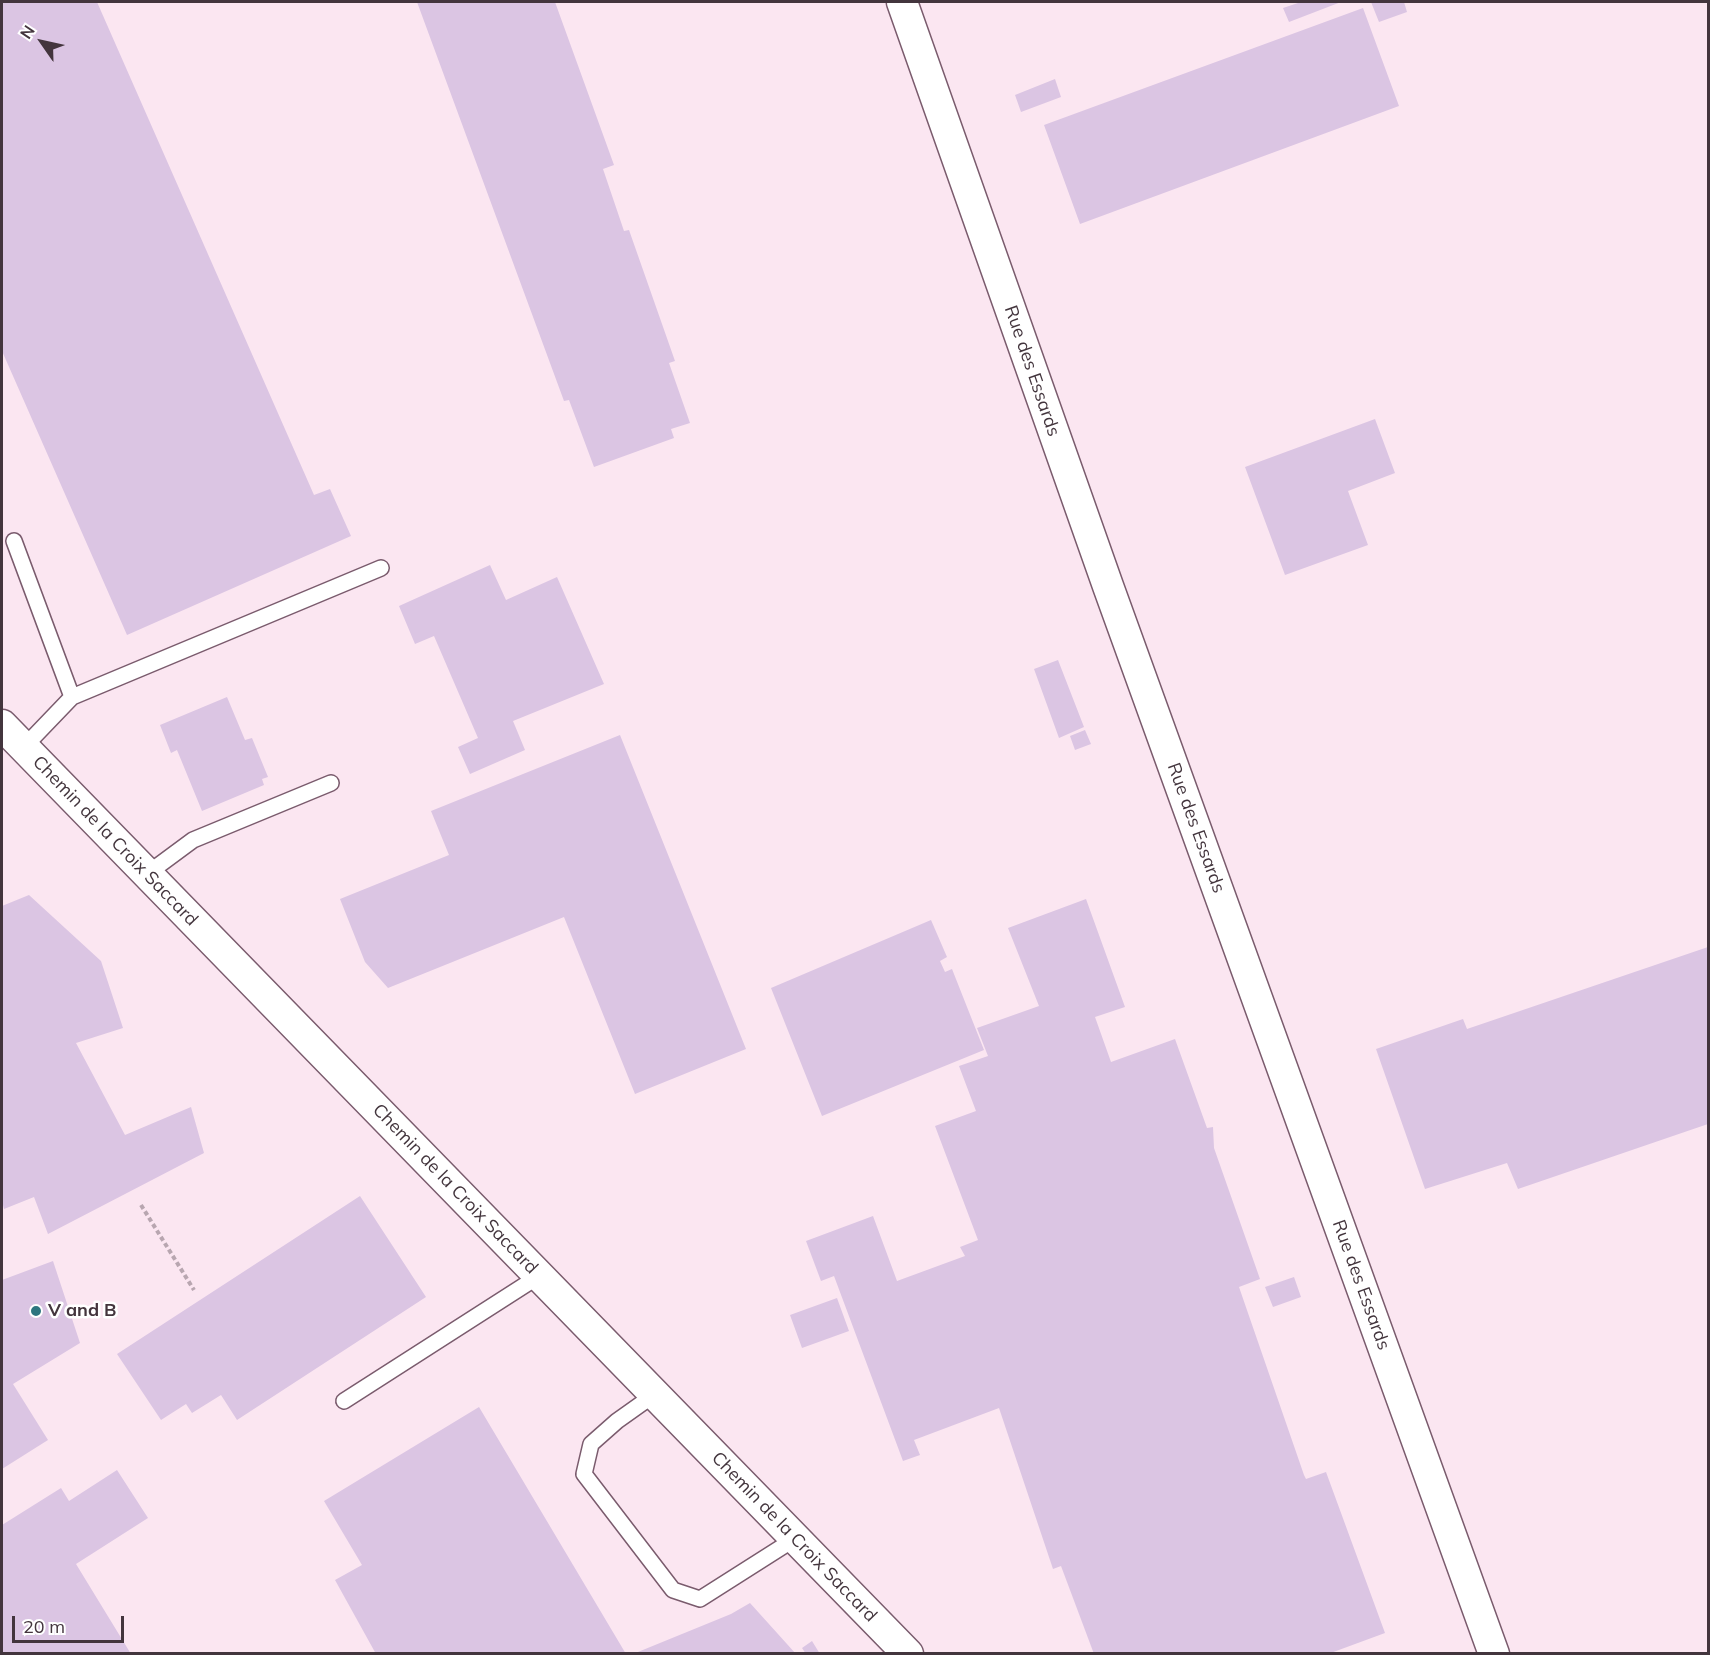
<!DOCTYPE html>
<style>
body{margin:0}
#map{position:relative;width:1710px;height:1655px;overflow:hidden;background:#fbe6f1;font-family:Mulish,sans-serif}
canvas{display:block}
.frame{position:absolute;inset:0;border:3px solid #43353d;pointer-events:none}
.north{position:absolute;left:12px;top:12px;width:60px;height:60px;-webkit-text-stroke:4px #fff;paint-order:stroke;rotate:304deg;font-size:16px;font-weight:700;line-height:24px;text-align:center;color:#43353d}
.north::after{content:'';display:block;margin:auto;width:21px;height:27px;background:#43353d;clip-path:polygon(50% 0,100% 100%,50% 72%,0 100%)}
.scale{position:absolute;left:12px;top:1616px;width:112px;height:27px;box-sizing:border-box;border:3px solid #43353d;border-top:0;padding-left:8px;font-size:18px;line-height:21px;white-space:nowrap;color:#43353d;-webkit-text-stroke:4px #fff;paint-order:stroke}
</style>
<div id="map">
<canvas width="1710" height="1655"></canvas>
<div class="frame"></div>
<div class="north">N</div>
<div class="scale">20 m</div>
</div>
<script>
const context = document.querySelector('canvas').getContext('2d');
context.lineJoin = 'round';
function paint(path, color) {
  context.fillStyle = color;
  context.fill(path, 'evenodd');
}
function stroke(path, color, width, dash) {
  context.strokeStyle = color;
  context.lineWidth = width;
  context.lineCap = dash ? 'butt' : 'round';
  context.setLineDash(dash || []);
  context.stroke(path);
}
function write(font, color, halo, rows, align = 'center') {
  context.font = font + ' Mulish,sans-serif';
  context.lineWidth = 5;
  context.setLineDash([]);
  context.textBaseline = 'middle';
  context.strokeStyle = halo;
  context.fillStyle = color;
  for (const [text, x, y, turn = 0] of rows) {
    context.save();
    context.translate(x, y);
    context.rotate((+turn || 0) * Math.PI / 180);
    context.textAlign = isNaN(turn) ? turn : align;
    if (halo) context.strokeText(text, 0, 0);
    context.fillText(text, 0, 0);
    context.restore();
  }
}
paint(new Path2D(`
 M2,2h95l217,493 16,-6 21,47 -224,99 -125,-284z
 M417,2h138l59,163 -11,4 21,62 5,-1 46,131 -6,2 21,60 -19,6 3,9 -80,29 -25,-67 -5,1z
 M1301,2h40l-52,20 -6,-14z
 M1371,2h33l3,10 -28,10z
 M1363,8l36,98 -319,118 -36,-99z
 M1055,79l6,18 -40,15 -6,-17z
 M1375,419l20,54 -47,18 20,54 -83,30 -40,-108z
 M490,565l16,35 51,-23 47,107 -91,37 12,29 -55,24 -12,-27 20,-9 -44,-102 -19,8 -16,-38z
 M1058,660l26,67 -25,11 -25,-69z
 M227,697l18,43 7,-2 16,39 -6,2 2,6 -62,26 -25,-61 -6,3 -11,-28z
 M1085,730l6,14 -16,6 -5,-14z
 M620,735l126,314 -111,45 -71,-177 -176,71 -23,-26 -25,-63 109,-44 -18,-44z
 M29,895l72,66 22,67 -47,15 49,92 66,-28 13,46 -156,81 -14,-37 -30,12 -2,-8v-295z
 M1086,899l39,108 -30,10 16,45 64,-23 32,89 6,-1 1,21 46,131 -21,8 65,188 2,4 20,-7 59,161 -57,21h-234l-33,-88 -8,3 -54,-161 -85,32 6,15 -17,6 -69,-185 -13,5 -15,-40 67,-25 24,65 68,-25 -5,-9 18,-7 -43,-114 41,-15 -17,-45 29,-10 -11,-28 62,-22 -31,-78z
 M931,920l16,37 -7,4 5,11 7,-3 32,81 -162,66 -51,-128z
 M1708,947v177l-190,65 -11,-26 -82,26 -49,-140 87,-30 4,10z
 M360,1196l66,101 -189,123 -16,-25 -29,18 -6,-9 -25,16 -44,-66z
 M53,1261l27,82 -67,41 35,56 -46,29v-189z
 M1294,1277l7,20 -28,10 -8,-20z
 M837,1298l12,33 -47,17 -12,-33z
 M479,1407l147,247h-250l-41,-74 27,-15 -38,-64z
 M117,1470l31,48 -72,46 55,90h-129v-129l59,-37 8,13z
 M750,1603l46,51h-163l98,-40z
 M812,1641l8,13h-14l-4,-6z`), '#dbc5e3');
const service = new Path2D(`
 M14,541l58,156
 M24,747l48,-50 309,-129
 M147,874l46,-34 138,-57
 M655,1394l-38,27 -26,23 -7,30 89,116 27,9 96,-61
 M344,1401l195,-125`);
const minor = new Path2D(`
 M902,2l206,584 386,1068
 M2,725l906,929`);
stroke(service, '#7a5b6d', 18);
stroke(minor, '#7a5b6d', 33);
stroke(new Path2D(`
 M141,1205l53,85`), '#b8a6b0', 4, [4.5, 3]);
stroke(service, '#fff', 15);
stroke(minor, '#fff', 30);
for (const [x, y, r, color] of [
 [36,1311,6,"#2d757f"]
]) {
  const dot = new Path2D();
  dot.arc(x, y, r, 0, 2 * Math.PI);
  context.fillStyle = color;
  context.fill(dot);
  stroke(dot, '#fff', 2);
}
write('18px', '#43353d', '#fff', [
 ["Rue des Essards",1032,371,71],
 ["Rue des Essards",1196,828,70],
 ["Chemin de la Croix Saccard",115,841,46],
 ["Chemin de la Croix Saccard",455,1189,46],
 ["Rue des Essards",1361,1285,70],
 ["Chemin de la Croix Saccard",794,1537,46]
]);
write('bold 18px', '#43353d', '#fff', [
 ["V and B",48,1311]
], 'left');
</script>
